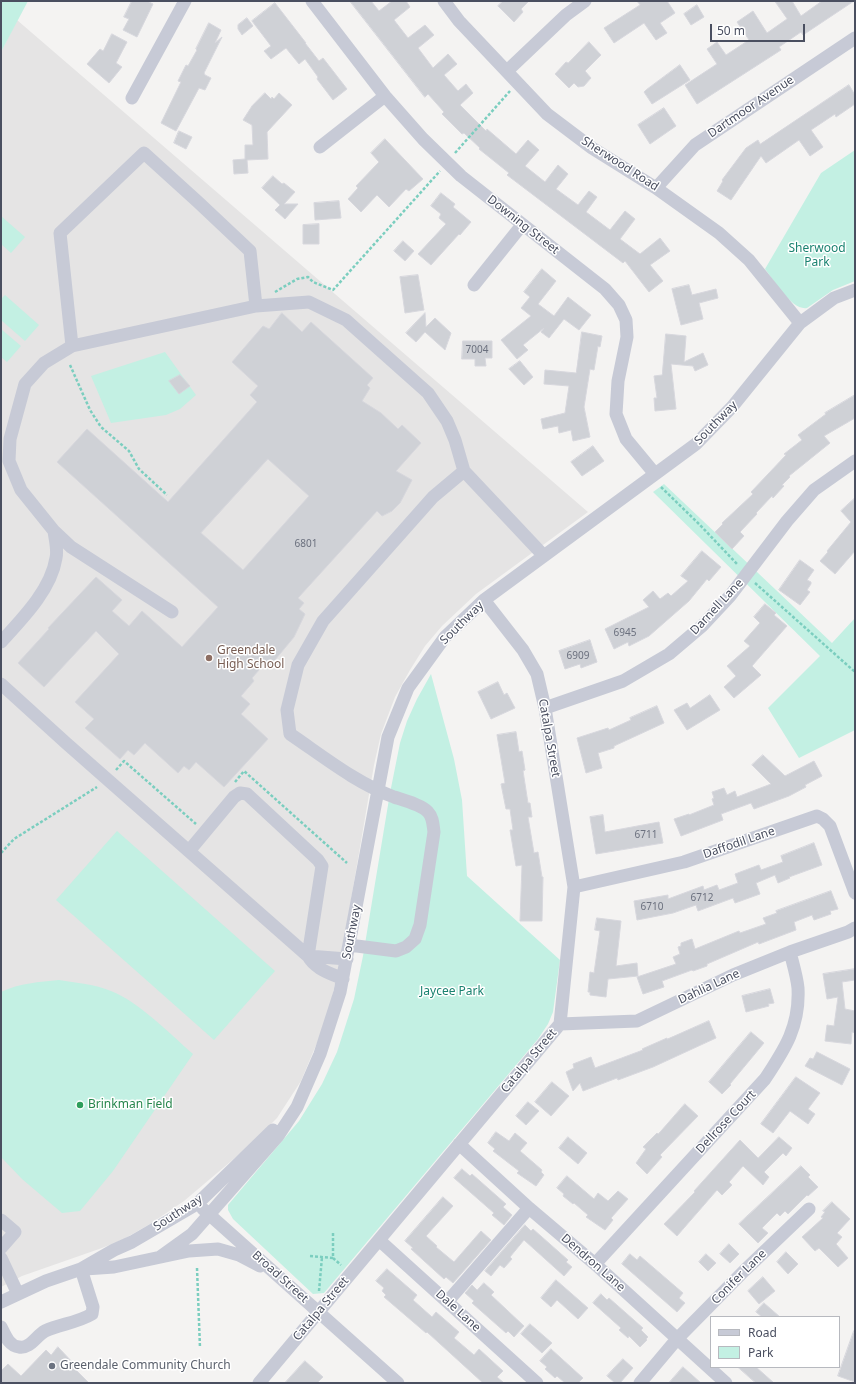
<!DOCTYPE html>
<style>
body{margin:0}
#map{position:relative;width:856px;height:1384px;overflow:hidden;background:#f4f3f2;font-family:"Noto Sans",sans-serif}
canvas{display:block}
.frame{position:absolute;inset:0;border:2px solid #4a4f60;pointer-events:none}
.legend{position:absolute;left:710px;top:1316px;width:130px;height:52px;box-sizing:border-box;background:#fff;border:1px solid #b7b9bf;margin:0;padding:5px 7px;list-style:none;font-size:12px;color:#4a4f60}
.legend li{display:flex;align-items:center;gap:8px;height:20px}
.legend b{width:20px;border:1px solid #b7b9bf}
.scale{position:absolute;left:710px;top:24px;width:95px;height:18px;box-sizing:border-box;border:2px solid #4a4f60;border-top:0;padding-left:5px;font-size:12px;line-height:14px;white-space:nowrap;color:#4a4f60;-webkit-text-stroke:3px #fff;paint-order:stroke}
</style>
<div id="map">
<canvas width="856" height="1384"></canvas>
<div class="frame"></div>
<ul class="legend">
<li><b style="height:5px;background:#c7cad6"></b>Road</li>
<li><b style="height:11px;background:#c3f0e3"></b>Park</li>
</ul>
<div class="scale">50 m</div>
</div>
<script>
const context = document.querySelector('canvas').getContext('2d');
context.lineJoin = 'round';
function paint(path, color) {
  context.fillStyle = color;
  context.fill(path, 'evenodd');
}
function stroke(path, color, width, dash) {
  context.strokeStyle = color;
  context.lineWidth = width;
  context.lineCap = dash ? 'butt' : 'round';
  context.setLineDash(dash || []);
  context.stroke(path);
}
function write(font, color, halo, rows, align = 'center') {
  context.font = font + ' "Noto Sans",sans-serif';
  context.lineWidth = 3;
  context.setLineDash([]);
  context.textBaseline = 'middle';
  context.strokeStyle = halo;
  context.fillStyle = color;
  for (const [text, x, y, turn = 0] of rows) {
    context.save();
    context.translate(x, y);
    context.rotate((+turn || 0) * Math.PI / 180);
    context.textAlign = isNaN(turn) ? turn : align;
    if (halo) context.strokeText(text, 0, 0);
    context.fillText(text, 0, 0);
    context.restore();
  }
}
paint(new Path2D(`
 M17,20l571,492 -112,82 -34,32 -17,20 -15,24 -15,27 -14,37 -7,31 -30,176 -12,57 -13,40 -18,43 -24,37 -28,28 -65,55 -34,23 -26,15 -22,9 -80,28 -21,11v-1235z`), '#e5e4e4');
paint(new Path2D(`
 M1,1h27l-27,51z
 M855,150v131l-22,9 -26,18c-15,3 -34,-29 -42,-39l56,-96z
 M1,216l24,21 -14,16 -10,-9z
 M5,295l34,30 -14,16 -24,-21v-21z
 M1,329l20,17 -14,16 -6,-5z
 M165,352l31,43 -16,14 -14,6 -55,8 -20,-47z
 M664,484l168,159 23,-25v112l-56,28 -31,-50 52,-52 -167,-164z
 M431,674l23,85 8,41 5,76 93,84 -7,52 -5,12 -10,15 -214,254 -11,1 -80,-75 -5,-9v-5l71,-84 23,-37 15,-32 17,-53 9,-43 27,-163 10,-50 7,-22 10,-22z
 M117,831l158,140 -61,69 -158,-140z
 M59,980c17,3 36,4 52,11 28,11 58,42 82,63l-80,117 -33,40 -18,2 -40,-34 -21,-22v-165c19,-9 38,-10 58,-12z`), '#c3f0e3');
const building = new Path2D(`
 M132,1h15l6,3 -16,33 -14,-7 6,-11 -5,-2z
 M350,1h21l8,10 13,-10h14l4,6 -16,13 14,18 17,-13 9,10 -16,13 15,20 15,-14 9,10 -13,11 14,16 8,-7 7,9 -13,12 26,26 1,-2 29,25 12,-14 11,10 -14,16 20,16 13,-17 10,9 -12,15 22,16 11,-14 8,6 -11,15 24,18 15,-19 10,8 -15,20 20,15 20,-16 10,13 -20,14 13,16 -14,11 -24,-31 -2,2 -116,-88 2,-2 -30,-24 1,-1 -16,-15 -2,1 -20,-20 2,-2 -16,-18 -3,3z
 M503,1h26l-8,8 2,3 -9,10 -16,-16z
 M637,1h30l8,12 -15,10 7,10 -11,7 -12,-17 -30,20 -10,-15 36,-23z
 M775,1h17l9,15 21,-15h32l-51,34 -2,-3 -22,15 2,3 -84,54 -12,-19 32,-21 -10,-15 10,-7 9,13 23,-15 -12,-18 16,-11 14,22 20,-14z
 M275,3l31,40h-1l14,18 4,-3 24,31 -14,11 -16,-21 1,-2 -13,-18 -6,5 -13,-16 -15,11 -7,-8 7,-5 -19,-25z
 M697,5l7,12 -13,8 -7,-11z
 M247,18l6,8 -11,9 -4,-6v-4z
 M209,23l12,7 -6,13 7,-6 -18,36 1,2 6,3 -6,12 -6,-2 -23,43 -15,-8 20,-41 -3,-1 8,-16 2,1 9,-16 -1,-1z
 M112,34l15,8 -11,21 6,4 -13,16 -22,-19 13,-15 3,2z
 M589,42l12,13 -16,16 6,7 -7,8 -6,1 -4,-4 -5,5 -14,-14 11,-12 2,1z
 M680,65l10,15 -38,24 -8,-12 2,-2z
 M849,85l6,10v9l-19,13 -1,-3 -24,16 12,17 -13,9 -11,-16 -33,23 -5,-7 -30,44 -14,-9 6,-10 -1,-1 24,-32 12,-8 2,4z
 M265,93l6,6 1,-2 2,2 5,-6 13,12 -25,27 1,27 -21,1 1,13 -14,1 -1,-14 12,-1v-14h8l-1,-20 -9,-5 9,-14z
 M664,108l12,18 -26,18 -12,-19z
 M179,131l13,6 -6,12 -12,-6z
 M385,139l38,40 -14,12 -3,-2 -17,18 -12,-12 -16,17 -13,-13 10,-11 -2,-2 23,-24 -8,-9z
 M273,176l9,8 2,-1 11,9 -11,12h14l-13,15 -10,-9 5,-5 -18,-17z
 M441,193l14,11 -2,3 18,15 -11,13 -1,-1 -28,31 -13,-11 28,-30 -7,-6 2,-4 -10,-8z
 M339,201l2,17 -26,2 -1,-17z
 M319,224v20h-16v-19z
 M403,241l11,10 -9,10 -11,-10z
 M542,269l14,12 -18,23 16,12 14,-19 23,18 -12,15 -15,-11 -15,19 -8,-6 3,-4 -21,17 5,5 -11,9 -16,-19 30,-24 -10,-8 9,-11 -6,-5z
 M418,275l6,35 -19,3 -5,-36z
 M689,285l3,10 24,-6 2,9 -19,5 4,16 -22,6 -9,-36z
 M282,313l20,19 9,-10 62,56 -6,7 3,3 -8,13 19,12 17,16 4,-4 19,18 -25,28 16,9 -12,23 -8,8 -10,5 -5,-5 -79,87 6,5 -5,6 6,5 -11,23 -24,29 -4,-4 -14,16 2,3 -13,15 9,8 -9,10 27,25 -44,48 -28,-25 -7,8 -5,-4 -6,7 -33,-30 -11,12 -6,-5 -8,9 -35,-31 9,-9 -19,-17 44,-48 -23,-23 -52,56 -26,-24 31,-34 -1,-1 48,-51 26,23 -10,11 17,15 13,-15 40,36 36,-40 -161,-145 30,-33 81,73 89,-100 -7,-7 8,-9 -26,-24 31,-36 6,3zM268,459l41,37 -66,74 -42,-37z
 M425,313l1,14 9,-9 16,15 -6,17 -20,-18 -9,10 -10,-9z
 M582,332l20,4 -2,11 -2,-1 -4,24 -4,-1 -6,38 6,30 -17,4 -2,-11 -12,3 -1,-7 -15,3 -2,-10 24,-6 4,-27 -25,-2 1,-14 31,3z
 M666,334l20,2 -2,26 19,-9 5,12 -13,6 -2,-5 -22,-2 5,45 -21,2 -1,-13h3l-3,-22 8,-1z
 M463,341h29v17h-7l1,8h-11v-7h-13z
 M520,361l13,16 -9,8 -15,-16z
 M180,375l10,11 -11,8 -10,-13z
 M855,395v23l-31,18 6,7 -41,33 1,1 -8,8 2,1 -11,12 -1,-2 -16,17 1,1 -17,18 4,4 -12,13 -17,-17 8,-8 -1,-1 31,-29 -2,-2 35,-37 -2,-1 18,-14 -4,-5 28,-21 -1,-1z
 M593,446l11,15 -22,15 -11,-14z
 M855,498v53l-20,23 -15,-13 8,-9 -1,-1 24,-29 -10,-11z
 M702,551l19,16 -12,14 -2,-2 -18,22 -40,35 -20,10 -1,-4 -14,7 -9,-20 44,-22 -6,-7 10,-9 7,8 8,-6 3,3 17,-15 -7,-5z
 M800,560l14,10 -7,10 4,2v2l-4,6 3,2 -10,13 -21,-15z
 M765,604l11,9 -2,2 13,11 -35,40 9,9 -27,23 -10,-11 12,-11 -9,-10 23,-20 -6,-5 16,-18 -6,-6z
 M590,640l7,22 -16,6 -1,-4 -15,5 -6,-18z
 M498,682l6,13 3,-2 8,15 -24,11 -13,-27z
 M710,695l10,15 -33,20 -13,-20 13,-7 3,5z
 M657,706l7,17 -50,23v2l-16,5 4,15 -16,5 -9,-35 31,-10 1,2 22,-10 -1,-2z
 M516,732l3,20 3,-1 3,19 -2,1 5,32h2l2,14h-4l6,36 4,-1 4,25h1l-1,44h-22l2,-56 -6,1 -6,-36h3l-3,-21h-4l-5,-25 4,-1 -8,-48z
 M763,755l22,21 29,-15 8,15 -17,9 1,2 -17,9 -35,13 -3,-6 -30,11 2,6 -42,16 -7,-17 15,-5v1l25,-10 -2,-6 2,-1 -2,-6 12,-4 3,7 8,-4 2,6 34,-13 -19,-19z
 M603,815l2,17 54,-10 4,21 -67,11 -6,-37z
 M814,843l8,22 -33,12 1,1 -12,5 -3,-8 -19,8 4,11 -25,9 -2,-5 -35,13 -2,-6 -23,8 -36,7 -3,-19 34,-6v4l35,-13 1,4 13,-5 2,5 19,-7 -3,-9 24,-9 2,5 22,-8 -2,-6z
 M831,891l7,18 -8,2 1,3 -17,6 -2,-5 -18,7 2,8 -37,14 -1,-2 -51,22v2l-14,5 -1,-1 -30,11 2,6 -21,7 -6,-17 39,-13 -3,-7 7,-3 -2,-7 3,-1v-3l11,-4 3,10 44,-18 1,2 26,-9 -3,-6 14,-5 -1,-2z
 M597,918l24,3 -5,45 21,-3 1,13 -30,3 -2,18 -16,-2v-3h-2l2,-20 4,1 6,-42 -5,-1z
 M855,969v11l-13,2 3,27 10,2v22l-3,-1 -1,12 -26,-3 2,-16 7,1 4,-29 -11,2 -4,-25z
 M770,989l4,14 -6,1 1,2 -23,6 -4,-16z
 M709,1021l7,17 -63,29 -35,13 -1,-2 -34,13 -3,-8 -7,8 -7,-19 8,-4 -1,-4 18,-7 4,11 48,-18 -1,-1 25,-11v1z
 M751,1032l13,11 -34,41 1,1 -9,9 -13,-12z
 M817,1052l33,17 -8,16 -37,-19 5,-8 3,1z
 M796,1077l24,16 -12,16 7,5 -7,10 -18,-13 -17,22 -12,-9z
 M552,1082l17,14 -18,20 -16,-14z
 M528,1102l11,9 -13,14 -10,-9z
 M685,1104l13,12 -38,39 2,2 -15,17 -11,-11 10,-14 -3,-2 14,-14 1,1z
 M496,1132l13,9 6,-8 12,10 -7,8 22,19 -1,2 3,3 -8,11 -19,-13 2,-2 -26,-20 2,-2 -7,-6z
 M568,1137l19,16 -9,11 -19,-16z
 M779,1137l13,11 -6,8 -3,-3 -19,19 5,5 -6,8 -20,-19 -14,16 3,3 -10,10 -5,-5 -40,46 -13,-12 31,-32 -1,-1 46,-51 18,18z
 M801,1166l9,9 -2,2 10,10 -10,9 -1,-1 -19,19 -3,-3 -5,5 -3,-3 -15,15 6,5 -10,10 -19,-19z
 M462,1169l8,7 2,-2 34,30 -3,3 9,8 -8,10 -12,-10 2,-2 -40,-35z
 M567,1176l27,23 4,-6 10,8 10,-10 10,8 -17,19 2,2 -8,10 -19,-13 2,-2 -14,-12 -1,1 -10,-8 1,-2 -7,-6z
 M443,1197l10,9 -27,30 11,10 -1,1 18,15 27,-31 10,9 -38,43 -7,-6 -2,2 -21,-19 -12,-11 2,-1 -8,-7z
 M832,1202l18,17 -13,14 5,4 -6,7 12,14 -10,9 -19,-19 -4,3 -13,-14 21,-19 -2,-1 4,-5 -2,-1z
 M525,1225l6,6 2,-2 35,31 -2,2 6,5 -8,9 -40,-36 -14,17 2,2 -8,9 -4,-3 -9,11 -6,-5z
 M729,1244l10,10 -9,9 -10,-9z
 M786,1252l12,12 -10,10 -11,-12z
 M630,1254l7,6 3,-4 43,37 -4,5 6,5 -8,9 -55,-48z
 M706,1254l10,9 -8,8 -9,-9z
 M387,1269l30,26 -4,5 19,17 4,-5 23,20 -5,6 20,17 5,-6 24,22 -6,6 7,6h-21l-56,-51 -1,1 -42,-36 2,-2 -4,-4 2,-3 -8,-7z
 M763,1277l12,14 -16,13 -11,-13z
 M556,1280l32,28 -10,11 -21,-19 -6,7 -10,-9z
 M484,1283l10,9 -3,3 33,31 -10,11 -6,-6 -2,2 -34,-30 2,-2 -9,-8 7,-8 5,5z
 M601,1294l6,6 2,-2 34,30 -2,2 7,7 -2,2 1,1 -7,7 -11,-11 -1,2 -9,-8 2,-2 -28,-25z
 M764,1303l16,14h-18l-6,-5z
 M530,1324l22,19 -10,10 -21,-19z
 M854,1331l1,1v50l-17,-6z
 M58,1347l17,18 -2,2 16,16h-88v-12l7,-7 13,12 25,-26 5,5z
 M551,1349l32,29 -5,5h-13l-8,-7 -2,2 -10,-9 2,-2 -7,-6z
 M623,1359l10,9 -13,15h-5l-8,-7z
 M305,1361l18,16 -6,6h-32z
 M683,1367l18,16h-32z
 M738,1367h18l18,16h-18z`);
paint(building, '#cfd1d6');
stroke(building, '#d7d7dd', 1);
stroke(new Path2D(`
 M455,153l55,-62
 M275,292l22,-13 11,-2 5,5 20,8 107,-119
 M70,365l20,45 11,17 28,24 10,18 28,26
 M661,487l39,38 38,40
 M755,583l100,89
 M116,770l8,-9 72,63
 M235,782l9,-11 103,92
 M1,853l13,-14 83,-52
 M310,1256l23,2v-26
 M333,1258l8,7
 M197,1268l3,80
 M319,1291l3,-34`), '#7bcebf', 2.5, [3, 2]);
stroke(new Path2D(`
 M312,1l73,95 38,43 38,37 144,113 14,16 7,15 1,17 -9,44 -2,33 10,25 29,35
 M444,1l15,20 88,93 45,34 64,40 63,45 30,27 51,63
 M507,71l59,-56 19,-14
 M132,98l53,-97
 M320,147l65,-51
 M656,188l39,-43 160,-107
 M474,285l48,-60
 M72,346l184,-40
 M172,612l-101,-65 -17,-16 -33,-41 -12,-29 1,-22 15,-55 19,-21 28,-17 -12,-113 84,-80 54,49 52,49 6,55 53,-4 37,18 82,73 19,28 8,19 9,31 80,85
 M1,642c21,-23 50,-52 55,-84 2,-8 -1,-19 -2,-27
 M1,684l65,59 242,213c7,13 22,17 35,23
 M545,708l78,-27 46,-27 33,-28 28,-30 57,-75 27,-31 41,-29
 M189,851l45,-54 6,-4 7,1 71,66 4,6 -14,90
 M574,887l110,-25 133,-46 6,3 7,7 25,67
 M349,945l47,6 10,-4 9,-8 5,-14 14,-93c-1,-7 -1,-15 -6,-20 -6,-7 -25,-12 -34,-15 -38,-14 -70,-40 -104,-63l-3,-24 11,-45 25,-44 110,-124 31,-26
 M308,956l39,3
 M560,1024l77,-3 96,-46 57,-23 58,-20 7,-4
 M459,1144l70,64 66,56 131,119
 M203,1209l195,174
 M1,1220l14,12 -14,16
 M379,1240l158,143
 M160,1257l32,-23 86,-98 19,-29 23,-53 20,-62 48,-255 20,-49 37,-51 39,-37 212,-156 36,-37 68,-84 34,-25 21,-8
 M1,1258l17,36
 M595,1264l170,-185c20,-30 35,-53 33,-91 -1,-11 -5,-24 -8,-36
 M85,1269l29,-2 75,-16 29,-2 21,6 21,11
 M448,1301l81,-93
 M1,1302l45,-21 35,-12 33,-19 18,-8 65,-38 76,-74
 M1,1327c4,8 8,19 18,20 11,2 17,-11 26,-16 15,-7 32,-8 47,-17l1,-7 -12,-38
 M259,1383l301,-359 14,-137 -29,-179 -8,-34 -14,-24 -39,-50
 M640,1383l37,-44 67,-68 65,-62`), '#c7cad6', 13);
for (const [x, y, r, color] of [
 [209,658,4,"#8d6e63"],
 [80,1105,4,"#2e9e5b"],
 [52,1366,4,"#6b7280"]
]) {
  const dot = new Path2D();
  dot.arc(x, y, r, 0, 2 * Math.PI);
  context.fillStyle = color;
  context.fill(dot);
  stroke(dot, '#fff', 1.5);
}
write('10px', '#6b707e', null, [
 ["7004",477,350],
 ["6801",306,544],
 ["6945",625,633],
 ["6909",578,656],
 ["6711",646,835],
 ["6712",702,898],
 ["6710",652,907]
]);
write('12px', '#4a4f60', '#fff', [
 ["Dartmoor Avenue",751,107,-34],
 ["Sherwood Road",620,164,33],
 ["Downing Street",523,225,38],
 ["Southway",716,423,-46],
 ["Darnell Lane",717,607,-47],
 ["Southway",462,623,-45],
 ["Catalpa Street",549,738,80],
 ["Daffodil Lane",739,843,-19],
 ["Southway",352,932,-79],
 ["Dahlia Lane",709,987,-25],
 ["Catalpa Street",529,1061,-50],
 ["Dellrose Court",726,1122,-47],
 ["Southway",178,1213,-33],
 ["Dendron Lane",593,1263,41],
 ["Broad Street",280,1277,42],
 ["Conifer Lane",739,1277,-45],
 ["Catalpa Street",321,1309,-50],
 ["Dale Lane",458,1311,42]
]);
write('12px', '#1a8270', '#fff', [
 ["Sherwood",817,249],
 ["Park",817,263],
 ["Jaycee Park",452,992]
]);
write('12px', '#785e54', '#fff', [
 ["Greendale",217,651],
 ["High School",217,665]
], 'left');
write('12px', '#27864d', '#fff', [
 ["Brinkman Field",88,1105]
], 'left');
write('12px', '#5b616d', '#fff', [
 ["Greendale Community Church",60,1366]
], 'left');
</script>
